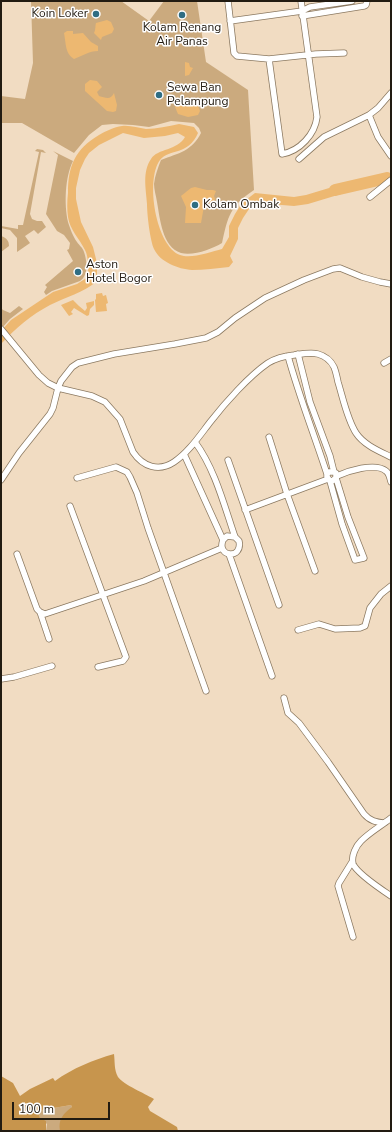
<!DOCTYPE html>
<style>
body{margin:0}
#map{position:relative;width:392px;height:1132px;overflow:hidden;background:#f1dcc2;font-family:"Nunito Sans",sans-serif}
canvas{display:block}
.frame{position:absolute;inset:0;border:2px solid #221b11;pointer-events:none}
.scale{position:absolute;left:12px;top:1102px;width:98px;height:18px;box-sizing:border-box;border:2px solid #221b11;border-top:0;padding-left:5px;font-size:12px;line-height:14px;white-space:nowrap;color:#221b11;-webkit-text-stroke:3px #fff;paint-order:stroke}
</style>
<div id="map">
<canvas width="392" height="1132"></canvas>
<div class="frame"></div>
<div class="scale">100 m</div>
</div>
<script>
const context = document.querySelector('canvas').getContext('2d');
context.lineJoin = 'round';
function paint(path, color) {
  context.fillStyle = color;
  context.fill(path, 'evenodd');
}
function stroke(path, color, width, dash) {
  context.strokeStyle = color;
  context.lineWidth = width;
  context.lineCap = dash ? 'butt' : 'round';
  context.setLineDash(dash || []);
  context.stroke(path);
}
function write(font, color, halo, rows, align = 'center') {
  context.font = font + ' "Nunito Sans",sans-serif';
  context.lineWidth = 3;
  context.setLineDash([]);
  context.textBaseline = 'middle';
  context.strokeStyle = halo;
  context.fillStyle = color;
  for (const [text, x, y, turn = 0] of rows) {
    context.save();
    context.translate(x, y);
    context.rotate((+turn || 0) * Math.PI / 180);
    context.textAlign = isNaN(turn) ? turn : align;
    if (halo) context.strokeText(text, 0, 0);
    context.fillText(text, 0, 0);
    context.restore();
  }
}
paint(new Path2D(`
 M31,1h90l28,20 15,-20h33l9,61 42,28 6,100c-24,16 -26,26 -32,53 -10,6 -28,13 -41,10 -19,-6 -21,-35 -24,-51 -1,-6 -3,-13 -3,-18 1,-9 4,-16 7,-24 18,-7 31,-9 40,-27l-2,-5 -5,-5 -23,-2 -22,6 -16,-2 -20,-1 -11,1 -13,10 -15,18 -52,-30h-21v-27l24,3 8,-36z
 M37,149l6,1 3,3 -5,-1 -11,62 2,5 5,2h5l4,6 -8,7 -4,-4 -9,6 5,7 -13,9v-14l-7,-8 -9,-2v-2l17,3v-4h5l16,-73 -4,-1z
 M53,151l20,10c-8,16 -9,43 -5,61 2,6 5,15 9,20 2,3 6,6 7,10 3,9 5,23 -4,29l-28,10 -6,4 -2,-3 3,-5 -2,-2 28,-24 -6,-11 2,-1 1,-6 -6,-8 -7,-4 -11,-17 12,-59z
 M1,236c6,2 8,5 8,10l-8,6z
 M19,306l4,3 -13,10 -9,10v-21l2,2 7,3z
 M71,1105l1,2 -12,24h-14l1,-7 -7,-6 -1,-4 3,-4z`), '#cbaa7e');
paint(new Path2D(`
 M114,1054c1,8 0,16 4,23 6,8 26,16 36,22l-6,8 2,4 27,16 1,4h-118c-2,-12 3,-17 12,-24l-1,-2 -29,5 -3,4 1,4 6,3v10h-45v-55l12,7 7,13 10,-7 23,-11 2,3c18,-13 38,-21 59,-27z`), '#c7954d');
paint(new Path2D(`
 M107,20l4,2 3,7 -2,4 -10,4 -1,3 -7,-7c2,-4 1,-7 2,-10z
 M67,31h6v3l10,-1 8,9 7,4v5c-9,0 -16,5 -24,8 -9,-5 -8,-16 -10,-26z
 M185,62l4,1 1,4 3,1 -4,7 -4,1z
 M90,80l7,1 5,6 -5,5 2,4c7,2 12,4 15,-3l3,12 -1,6 -3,1 -6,-1 -22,-20v-7z
 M179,101l5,3h13l3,7 -2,4 -10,2 -10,-3 -3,-7 1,-4z
 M179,124l15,3 4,6c-10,23 -28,15 -38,27 -15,20 -4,86 20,95 11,4 31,-3 42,-6l7,-12v-11l6,-12 7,-11 13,-10 39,4 12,-2 43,-13 2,9 -43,13 -14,2 -36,-3 -9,6 -6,9 -5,10v11l-8,17 3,6 -4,5c-12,1 -25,3 -37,3 -14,-1 -32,-8 -38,-21 -4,-9 -7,-35 -7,-45 -1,-15 -5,-32 4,-45 7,-11 26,-8 34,-22l-7,-4 -13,3 -21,2 -21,-5 -24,12 -10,8 -4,6 -5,11 -4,18v11l5,23 12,25 4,16v18c-14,12 -31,16 -47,24 -19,10 -34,23 -49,39v-13l10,-11 42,-28 24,-8 11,-7c0,-9 1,-19 -3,-27 -6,-12 -15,-20 -17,-33 -1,-7 -1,-16 0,-24 0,-27 7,-44 31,-58 7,-4 15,-8 23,-9 8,-1 16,2 24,3 11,0 22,-3 33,-5z
 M195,187l12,3h6l3,1 -2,5 1,3 -4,8 -2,-7h-2l-3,6 -3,17h-16l1,-16 -5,-11 10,-8z
 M102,293l1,3 3,-1 2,8 -2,1 1,7 -11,1 -1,-12 1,-1v-5z
 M73,300l6,6 6,5 2,-3 -1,-5 8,-2v4l-4,4 -1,6 -2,1 -13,-8 -3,4 2,2 -4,2 -8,-11z`), '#edb871');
stroke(new Path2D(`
 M335,190l52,-12`), '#edb871', 12);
const street = new Path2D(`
 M228,1l6,52 3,3 32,3 47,-5 28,-1
 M302,16l62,-10 2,-1 1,-4
 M230,21l72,-10 8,-4 42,-6
 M269,59l13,95c18,-3 33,-20 35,-37l-16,-116
 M369,115l9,22 13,19
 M299,159l25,-22 45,-22 9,-7 13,-15
 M370,197l21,-17
 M1,329l38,46 9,8 10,5 34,8 13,6 15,17 13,33c10,15 26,20 41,10 15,-10 26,-27 37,-41 14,-18 38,-45 57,-58 8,-5 17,-7 26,-8 7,-1 17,-3 24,-1 7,2 13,7 16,13 2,5 3,10 4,15 5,16 9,37 18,51 8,12 23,18 35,24
 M298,354l12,48 20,54 4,16
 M288,356c11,40 26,78 39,118v3l3,4h2l4,-3v-5l-2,-1h-5l-2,2
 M384,363l7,-4
 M269,437l18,57 28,77
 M195,442c20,27 29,63 40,95
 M184,454l39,86c-7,17 20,20 16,1l-4,-4 -8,-1 -4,4
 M228,460l51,145
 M337,476c11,-5 38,-14 49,-5 3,2 4,7 5,11
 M77,478l39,-11 11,5 3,5 7,16 11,35 58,163
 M1,480l18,-27 31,-39 3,-6 5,-20 3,-7 11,-14 6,-4 36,-9 61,-10 31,-6 12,-6 17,-14 30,-20 39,-18 29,-11 7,-1 22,9 18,5 11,2
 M330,481l12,43 13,36 9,-2 -16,-41 -12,-39
 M70,506l56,151 -3,4 -25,6
 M245,510l83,-31
 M17,554l20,55 3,3 5,2 99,-33 78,-33
 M229,554l43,122
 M40,612l9,27
 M298,630l21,-6 16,5 25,-1 5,-2 5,-18 11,-14 10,-8
 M1,679l13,-2 38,-11
 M284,698l4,15 11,10 29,39 36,52c6,7 12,8 20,9
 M391,818c-10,8 -21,14 -30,23 -5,5 -10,15 -8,23 4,9 29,26 38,32
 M352,862l-13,21 -1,3 15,51`);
stroke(street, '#8b7961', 7);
stroke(street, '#fff', 5.5);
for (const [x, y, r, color] of [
 [96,14,4,"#2f6d83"],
 [182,15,4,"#2f6d83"],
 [159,95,4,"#2f6d83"],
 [195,205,4,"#2f6d83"],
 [78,272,4,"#2f6d83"]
]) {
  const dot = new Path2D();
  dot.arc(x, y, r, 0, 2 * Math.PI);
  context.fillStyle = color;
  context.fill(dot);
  stroke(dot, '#fff', 1.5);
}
write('12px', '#221b11', '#fff', [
 ["Koin Loker",88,14,"right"],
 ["Kolam Renang",182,28,"center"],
 ["Air Panas",182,42,"center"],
 ["Sewa Ban",167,88],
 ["Pelampung",167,102],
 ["Kolam Ombak",203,205],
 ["Aston",86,265],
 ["Hotel Bogor",86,279]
], 'left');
</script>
